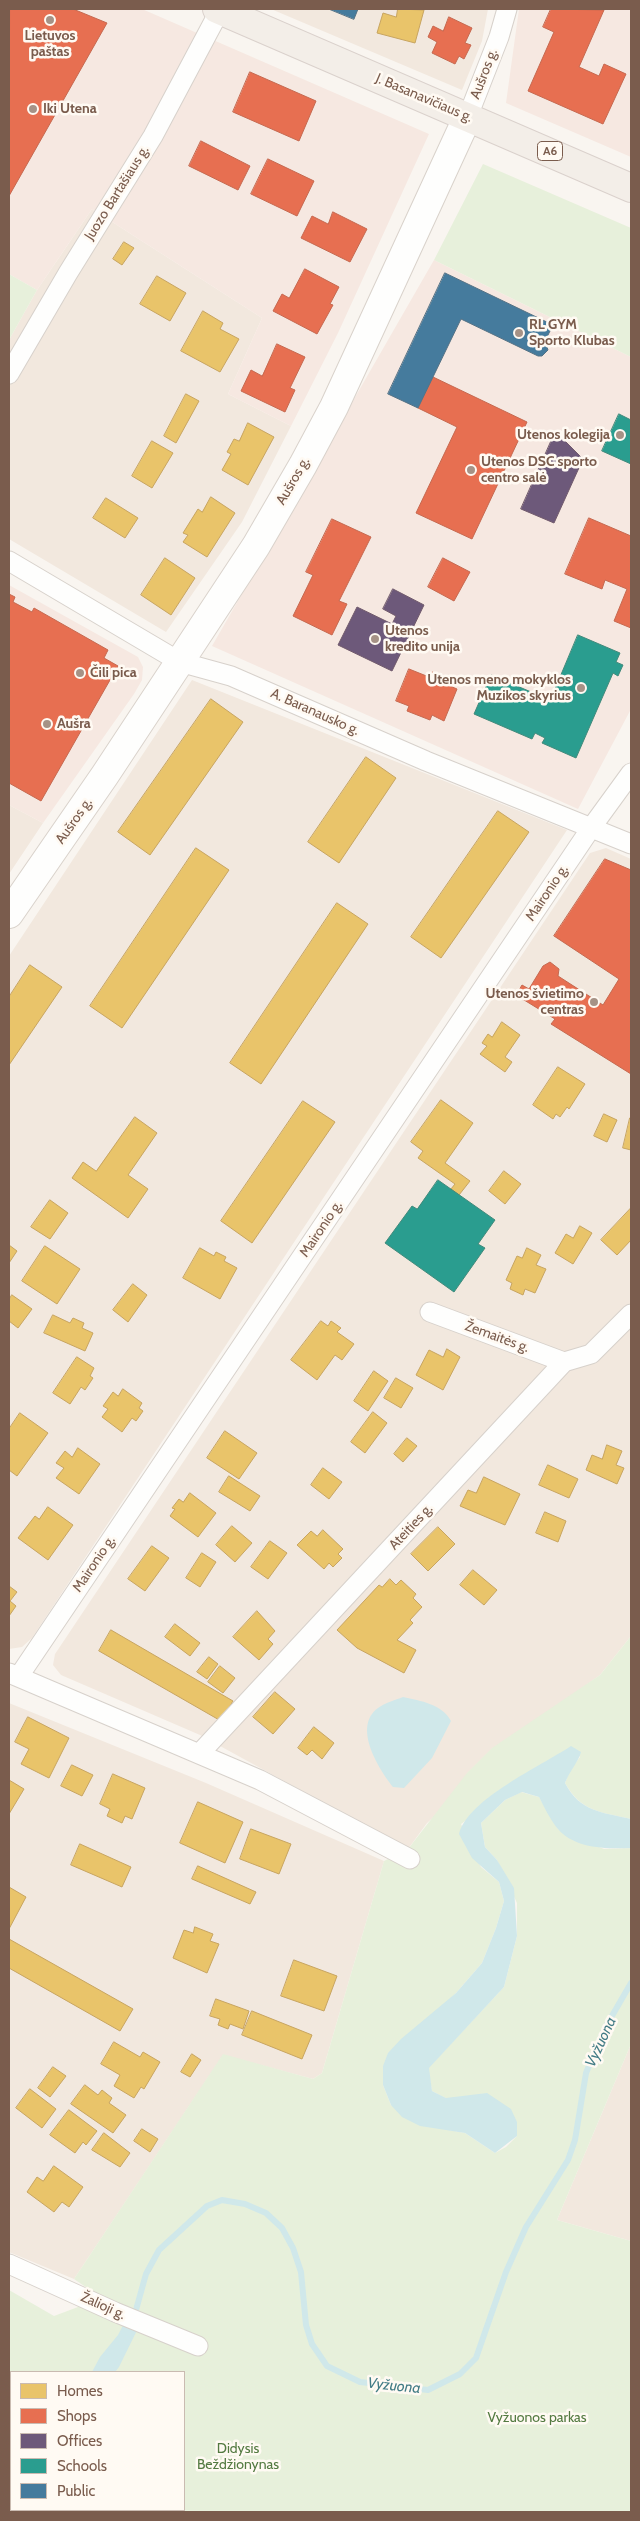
<!DOCTYPE html>
<meta charset="utf-8">
<style>
body{margin:0}
#map{position:relative;width:640px;height:2521px;overflow:hidden;background:#f9f5f0;font-family:Cabin,sans-serif}
canvas{display:block}
.frame{position:absolute;inset:0;border:10px solid #7a5c4d;pointer-events:none}
.legend{position:absolute;left:10px;top:2371px;width:175px;height:140px;box-sizing:border-box;background:#fffaf3;border:1px solid #cabbb1;margin:0;padding:6px 9px;list-style:none;font-size:15px;color:#7a5c4d}
.legend li{display:flex;align-items:center;gap:10px;height:25px}
.legend b{width:25px;border:1px solid #cabbb1}
</style>
<div id="map">
<canvas width="640" height="2521"></canvas>
<div class="frame"></div>
<ul class="legend">
<li><b style="height:14px;background:#e9c46a"></b>Homes</li>
<li><b style="height:14px;background:#e76f51"></b>Shops</li>
<li><b style="height:14px;background:#6d597a"></b>Offices</li>
<li><b style="height:14px;background:#2a9d8f"></b>Schools</li>
<li><b style="height:14px;background:#457b9d"></b>Public</li>
</ul>
</div>
<script>
const context = document.querySelector('canvas').getContext('2d');
context.lineJoin = 'round';
function paint(path, color) {
  context.fillStyle = color;
  context.fill(path, 'evenodd');
}
function stroke(path, color, width, dash) {
  context.strokeStyle = color;
  context.lineWidth = width;
  context.lineCap = dash ? 'butt' : 'round';
  context.setLineDash(dash || []);
  context.stroke(path);
}
function write(font, color, halo, rows, align = 'center') {
  context.font = font + ' Cabin,sans-serif';
  context.lineWidth = 5;
  context.setLineDash([]);
  context.textBaseline = 'middle';
  context.strokeStyle = halo;
  context.fillStyle = color;
  for (const [text, x, y, turn = 0] of rows) {
    context.save();
    context.translate(x, y);
    context.rotate((+turn || 0) * Math.PI / 180);
    context.textAlign = isNaN(turn) ? turn : align;
    if (halo) context.strokeText(text, 0, 0);
    context.fillText(text, 0, 0);
    context.restore();
  }
}
paint(new Path2D(`
 M271,9h217l-6,32 -20,49z
 M92,209l170,109 -34,76 63,32 -49,96 -76,110 -157,-93v-199l28,-50z
 M192,680l375,150 -535,808 -10,9 -13,2v-693z
 M9,805l34,18 -34,51z
 M606,848l25,11v777l-31,39 -30,22 -143,126 -19,26 -208,-114 -139,-60 -8,-10 2,-11 535,-801z
 M9,1703l197,80 178,78 -62,212 -9,6 -90,-24 -149,224 -65,-27z
 M631,2044v197l-74,-21z`), '#f2e8de');
paint(new Path2D(`
 M9,9h133l287,125 -91,199 -47,93 -63,-32 34,-76 -170,-109 -55,81 -28,-16z
 M519,9h112v148l-125,-54z
 M434,260l197,97v352l-53,100 -366,-163z
 M9,585l129,72 5,10 -1,13 -8,14 -91,129 -34,-18z`), '#f6e8e1');
paint(new Path2D(`
 M483,164l148,64v129l-197,-97z
 M9,274l28,16 -28,50z
 M631,1636v183c-30,-7 -50,-7 -66,-36l5,-13 10,-13 -9,-10 -110,77 20,43 18,15 5,19 -8,27 -14,35 -26,30 -73,73v19l8,20 53,24 21,4 30,20 11,-6 11,-11 -85,-45 -4,-23 76,-81 13,-51v-33l-20,-43 -12,-13 -4,-24 24,-23 16,-8 18,5 19,32 46,20 27,-1v196l-74,176 74,21v271h-622v-222l45,26 48,-18 -28,-19 149,-225 90,25 9,-6 62,-212 24,-12 59,-76 25,-25 108,-73zM11,2372h173v138h-173z`), '#e7f0db');
paint(new Path2D(`
 M403,1697c18,4 39,7 48,24l-19,37 -28,30 -11,-1c-14,-18 -41,-60 -15,-79 7,-5 17,-8 25,-11z
 M571,1746l10,6c-2,9 -12,20 -16,31 15,29 37,29 66,36v29c-24,1 -57,1 -74,-20 -7,-9 -13,-21 -18,-31l-17,-5 -17,8 -24,23 4,24 12,13 17,28 3,48 -13,51 -75,81 3,23 14,7 41,-5 24,16 6,13v14l-22,17 -30,-20 -45,-7 -18,-9 -11,-12 -8,-20v-19l5,-13 13,-14 55,-46 26,-30 14,-35 8,-27 -5,-19 -27,-24 -13,-24c9,-35 82,-68 112,-88z
 M132,2308l13,6 -26,53 -4,5h-23l8,-15 18,-22z`), '#d0e8ea');
const homes = new Path2D(`
 M398,9l26,1 -9,33 -38,-10 6,-20 13,4z
 M124,242l10,6 -12,17 -9,-6z
 M157,276l29,17 -16,28 -30,-17z
 M203,311l20,12 -3,6 19,10 -19,33 -39,-21z
 M186,394l13,7 -23,42 -12,-7z
 M248,423l26,14 -26,48 -26,-15 9,-16 -4,-2 7,-13 5,2z
 M152,441l21,12 -21,35 -20,-12z
 M211,497l24,16 -28,44 -24,-15 5,-7 -5,-2 15,-24 4,3z
 M106,498l32,20 -13,20 -32,-20z
 M165,558l30,20 -24,37 -30,-20z
 M211,699l32,23 -93,133 -32,-23z
 M366,757l30,21 -57,85 -31,-21z
 M498,811l31,21 -88,126 -30,-21z
 M196,848l33,22 -107,158 -32,-22z
 M337,903l31,21 -107,160 -31,-21z
 M30,965l32,22 -53,78v-68z
 M502,1022l18,13 -15,22 7,5 -7,10 -25,-18 7,-8 -5,-3 6,-9 4,3z
 M558,1067l27,17 -16,25 -2,-2 -7,10 -4,-3 -3,5 -20,-14z
 M441,1100l32,23 -28,40 25,18 -11,14 -8,-6 4,-5 -37,-26 5,-7 -12,-9z
 M303,1101l32,21 -83,121 -31,-22z
 M604,1114l13,6 -10,22 -13,-6z
 M135,1117l22,16 -29,42 20,14 -20,29 -56,-40 11,-16 13,9z
 M630,1118h1v32l-8,-2z
 M504,1171l17,13 -16,20 -16,-13z
 M50,1200l18,13 -18,26 -19,-12z
 M631,1208v32l-14,15 -16,-15z
 M580,1226l12,7 -19,31 -18,-11 11,-19 7,4z
 M9,1245l8,6 -8,12z
 M45,1246l35,23 -23,35 -35,-23z
 M200,1248l14,8 2,-4 10,5 -2,4 13,7 -17,31 -37,-21z
 M527,1248l14,7 -5,10 10,4 -11,24 -10,-4 -2,6 -13,-6 2,-6 -6,-3 11,-24 5,2z
 M133,1284l14,11 -19,27 -15,-12z
 M12,1295l20,14 -14,19 -9,-7v-21z
 M53,1315l17,8 3,-5 11,5 -2,5 11,5 -8,18 -41,-18z
 M321,1321l7,5 3,-5 10,7 -4,4 17,12 -12,16 -7,-5 -18,25 -26,-20z
 M447,1349l13,8 -17,33 -27,-15 13,-25 14,7z
 M77,1357l17,11 -4,8 3,2 -8,12 -4,-3 -11,17 -17,-11z
 M374,1371l14,10 -20,30 -14,-10z
 M396,1378l17,10 -12,20 -17,-10z
 M123,1389l19,14 -3,5 4,3 -7,10 -4,-3 -10,14 -20,-15 6,-8 -5,-3 10,-14 5,4z
 M373,1412l14,11 -22,30 -14,-11z
 M20,1413l28,20 -31,43 -8,-6v-41z
 M225,1431l32,22 -18,26 -32,-21z
 M407,1438l10,8 -14,16 -9,-8z
 M607,1445l15,6 -6,14 8,3 -7,16 -31,-14 6,-15 10,4z
 M78,1448l22,16 -21,30 -23,-16 8,-10 -8,-5 9,-12 7,6z
 M548,1465l30,14 -9,19 -30,-13z
 M323,1468l19,14 -13,17 -18,-14z
 M229,1476l31,20 -10,15 -31,-19z
 M484,1477l36,17 -15,31 -45,-19 8,-16 8,3z
 M190,1493l26,20 -18,24 -28,-21 5,-7 -3,-1 7,-9 4,3z
 M48,1507l25,18 -25,35 -30,-22 17,-22 4,3z
 M545,1512l21,9 -8,21 -22,-9z
 M232,1526l20,17 -17,19 -19,-17z
 M438,1527l17,17 -27,27 -17,-17z
 M323,1530l20,19 -5,5 4,4 -9,9 -4,-4 -5,6 -27,-24 14,-14 6,5z
 M270,1541l17,12 -19,26 -17,-12z
 M152,1546l17,12 -24,33 -17,-12z
 M202,1553l14,9 -16,25 -14,-9z
 M473,1570l24,20 -13,15 -24,-20z
 M390,1579l6,6 5,-5 15,14 -3,4 9,9 -12,13 3,3 -16,17 19,10 -12,23 -47,-25 -20,-18 42,-45 3,2z
 M9,1586l8,6 -7,9 6,5 -7,10z
 M257,1611l18,20 -7,8 5,5 -14,16 -26,-23z
 M175,1624l25,19 -10,13 -25,-19z
 M111,1630l122,71 -12,20 -122,-70z
 M209,1657l9,7 -11,15 -10,-7z
 M220,1666l15,12 -12,15 -15,-11z
 M275,1692l20,17 -22,25 -20,-17z
 M28,1717l41,21 -20,40 -28,-14 8,-15 -14,-7z
 M314,1727l20,16 -12,16 -10,-9 -5,5 -9,-7z
 M72,1765l21,10 -11,21 -21,-10z
 M113,1774l32,14 -13,31 -7,-3 -3,7 -15,-7 3,-7 -10,-5z
 M9,1780l15,9 -15,25z
 M198,1802l45,20 -18,41 -45,-20z
 M251,1829l40,15 -12,30 -39,-15z
 M80,1844l51,23 -9,20 -51,-22z
 M198,1866l58,26 -6,12 -58,-25z
 M9,1887l17,10 -17,32z
 M195,1927l18,7 -3,7 9,3 -12,29 -34,-15 11,-28 9,3z
 M9,1939l124,70 -13,22 -111,-63z
 M294,1960l43,16 -13,35 -43,-15z
 M216,1999l33,12 -6,18 -13,-5 -2,5 -10,-4 2,-6 -10,-3z
 M252,2011l60,24 -10,24 -60,-24z
 M114,2042l26,15 3,-5 17,10 -16,27 -3,-2 -7,11 -20,-12 6,-11 -19,-11z
 M192,2054l9,6 -11,17 -9,-5z
 M53,2067l13,9 -16,21 -12,-9z
 M85,2085l13,10 4,-5 10,8 -3,5 17,12 -13,18 -42,-29z
 M30,2089l26,20 -14,19 -26,-20z
 M69,2110l28,21 -11,14 -3,-3 -8,11 -25,-18z
 M142,2129l16,10 -8,13 -16,-11z
 M104,2133l26,20 -10,14 -28,-17z
 M54,2166l29,21 -14,20 -7,-5 -8,10 -27,-20 10,-15 6,4z`);
paint(homes, '#e9c46a');
stroke(homes, '#c8a561', 1);
const shops = new Path2D(`
 M10,9h63l34,14 -98,173z
 M551,9l53,1 -25,57 20,9 5,-12 22,10 -23,50 -75,-33 26,-59 -11,-5z
 M449,17l23,11 -7,15 6,2 -7,14 -5,-3 -4,8 -23,-11 5,-11 -9,-5 5,-11 10,5z
 M250,72l66,29 -17,40 -66,-29z
 M201,141l49,25 -12,24 -49,-24z
 M268,159l46,22 -17,35 -46,-22z
 M333,212l34,17 -17,33 -49,-24 11,-22 16,8z
 M305,269l34,18 -9,17 3,1 -16,29 -44,-23 9,-17 7,4z
 M277,344l28,13 -15,31 5,2 -10,22 -44,-21 10,-21 11,6z
 M433,377l94,45 -55,117 -56,-26 41,-86 -39,-19z
 M589,518l42,18v92l-17,-7 13,-32 -22,-9 -3,9 -37,-15z
 M332,519l39,18 -32,64 8,3 -15,31 -39,-19 20,-41 -7,-3z
 M443,558l27,14 -16,29 -26,-14z
 M9,594l6,3 -2,5 19,10 2,-4 74,42 -4,8 14,8 -77,135 -32,-18z
 M409,669l20,8 3,-5 9,3 -3,6 19,8 -13,32 -12,-6 -2,5 -23,-9 2,-5 -13,-5z
 M605,859l26,11v204l-80,-50 4,-5 -39,-24 6,-10 7,4 14,-23 7,-4 9,7 -1,7 45,29 16,-26 -65,-43z`);
paint(shops, '#e76f51');
stroke(shops, '#c66950', 1);
const offices = new Path2D(`
 M554,435l10,5 19,19 -29,64 -33,-14z
 M393,589l31,16 -32,66 -54,-26 19,-38 35,17 4,-8 -13,-7z`);
paint(offices, '#6d597a');
stroke(offices, '#715a6c', 1);
const schools = new Path2D(`
 M619,414l12,6v44l-29,-13z
 M578,635l42,18 -4,9 7,3 -5,11 -5,-3 -37,85 -34,-15 3,-5 -10,-5 -3,6 -58,-25 17,-39 59,25z
 M438,1180l57,40 -17,24 7,4 -31,44 -69,-49 27,-37 5,3z`);
paint(schools, '#2a9d8f');
stroke(schools, '#428a7b', 1);
const public = new Path2D(`
 M329,9h29l-4,10z
 M445,273l108,52 -8,16 3,9 -6,6h-4l-77,-37 -43,89 -30,-14z`);
paint(public, '#457b9d');
stroke(public, '#557285', 1);
stroke(new Path2D(`
 M134,2317l12,-43 13,-24 48,-44 15,-6 23,4 21,9 16,15 11,20 8,24 5,53 6,19 15,22 33,16 68,8 32,-16 16,-16 30,-86 20,-45 42,-67 7,-20 11,-67 19,-45 26,-45`), '#d0e8ea', 6);
const street = new Path2D(`
 M468,116l31,-79 8,-28
 M9,374l59,-101 85,-137 67,-126
 M9,561l171,101 51,14 195,85 205,83
 M430,1312l134,50
 M9,1673l251,107 150,79
 M19,1676l572,-848 40,-55
 M200,1753l364,-391 27,-8 40,-40
 M9,2264l106,48 83,34`);
const secondary = new Path2D(`
 M9,914l96,-139 151,-229 47,-81 31,-58 134,-291`);
const primary = new Path2D(`
 M217,9l414,179`);
stroke(street, '#d7d1cb', 21);
stroke(secondary, '#d9d2cb', 30);
stroke(primary, '#dad1cc', 30);
stroke(street, '#fefefd', 19);
stroke(secondary, '#fefefd', 28);
stroke(primary, '#f3eee8', 28);
for (const [x, y, r, color] of [
 [50,20,5,"#a69286"],
 [33,109,5,"#a69286"],
 [519,333,5,"#a69286"],
 [620,435,5,"#a69286"],
 [471,470,5,"#a69286"],
 [375,639,5,"#a69286"],
 [80,673,5,"#a69286"],
 [581,688,5,"#a69286"],
 [47,724,5,"#a69286"],
 [594,1002,5,"#a69286"]
]) {
  const dot = new Path2D();
  dot.arc(x, y, r, 0, 2 * Math.PI);
  context.fillStyle = color;
  context.fill(dot);
  stroke(dot, '#fffaf3', 2);
}
for (const [x, y, w] of [
 [550,151,25]
]) {
  const box = new Path2D();
  box.roundRect(x - w / 2, y - 9.5, w, 19, 4);
  context.fillStyle = '#fffaf3';
  context.fill(box);
  stroke(box, '#7a5c4d', 1);
}
write('bold 12px', '#7a5c4d', null, [
 ["A6",550,151]
]);
write('bold 14px', '#7a5c4d', '#fffaf3', [
 ["Lietuvos",50,36,"center"],
 ["paštas",50,52,"center"],
 ["Iki Utena",43,109],
 ["RL GYM",529,325],
 ["Sporto Klubas",529,341],
 ["Utenos kolegija",610,435,"right"],
 ["Utenos DSC sporto",481,462],
 ["centro salė",481,478],
 ["Utenos",385,631],
 ["kredito unija",385,647],
 ["Čili pica",90,673],
 ["Utenos meno mokyklos",571,680,"right"],
 ["Muzikos skyrius",571,696,"right"],
 ["Aušra",57,724],
 ["Utenos švietimo",584,994,"right"],
 ["centras",584,1010,"right"]
], 'left');
write('14px', '#7a5c4d', '#fffaf3', [
 ["Aušros g.",484,74,-69],
 ["J. Basanavičiaus g.",424,98,23],
 ["Juozo Bartašiaus g.",117,193,-58],
 ["Aušros g.",293,481,-60],
 ["A. Baranausko g.",315,712,24],
 ["Aušros g.",74,821,-55],
 ["Maironio g.",547,893,-56],
 ["Maironio g.",321,1229,-56],
 ["Žemaitės g.",497,1337,20],
 ["Ateities g.",411,1527,-47],
 ["Maironio g.",94,1564,-56],
 ["Žalioji g.",103,2306,24]
]);
write('14px', '#537a41', '#fffaf3', [
 ["Vyžuonos parkas",537,2418],
 ["Didysis",238,2449],
 ["Beždžionynas",238,2465]
]);
write('italic 15px', '#437c86', '#fffaf3', [
 ["Vyžuona",601,2042,-65],
 ["Vyžuona",394,2386,6]
]);
</script>
